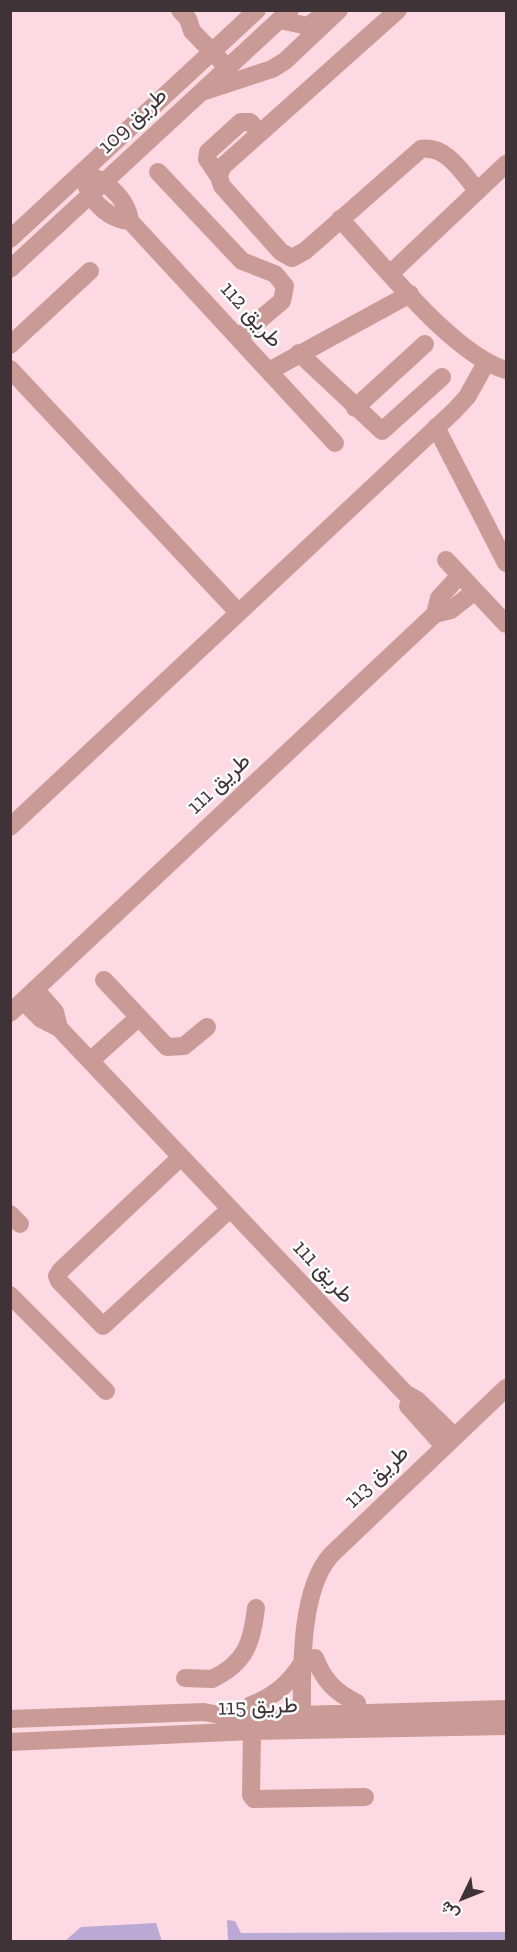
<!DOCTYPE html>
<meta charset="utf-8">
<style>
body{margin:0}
#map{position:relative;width:517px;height:1952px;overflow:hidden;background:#fdd9e3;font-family:"Zilla Slab",Vazirmatn,serif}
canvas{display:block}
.frame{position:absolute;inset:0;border:12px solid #403337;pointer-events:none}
.north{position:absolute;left:433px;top:1868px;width:60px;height:60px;-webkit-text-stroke:4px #fff;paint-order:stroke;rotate:227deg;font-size:16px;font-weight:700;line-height:24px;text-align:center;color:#403337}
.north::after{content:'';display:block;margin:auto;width:21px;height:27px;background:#403337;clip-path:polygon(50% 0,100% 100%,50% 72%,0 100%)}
</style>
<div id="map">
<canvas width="517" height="1952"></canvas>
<div class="frame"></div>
<div class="north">ش</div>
</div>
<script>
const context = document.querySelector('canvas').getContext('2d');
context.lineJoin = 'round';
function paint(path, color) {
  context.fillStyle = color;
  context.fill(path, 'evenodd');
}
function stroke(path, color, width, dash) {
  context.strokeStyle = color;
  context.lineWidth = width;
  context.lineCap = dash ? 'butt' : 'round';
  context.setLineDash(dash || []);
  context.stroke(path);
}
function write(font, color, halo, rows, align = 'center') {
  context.font = font + ' "Zilla Slab",Vazirmatn,serif';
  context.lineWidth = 5;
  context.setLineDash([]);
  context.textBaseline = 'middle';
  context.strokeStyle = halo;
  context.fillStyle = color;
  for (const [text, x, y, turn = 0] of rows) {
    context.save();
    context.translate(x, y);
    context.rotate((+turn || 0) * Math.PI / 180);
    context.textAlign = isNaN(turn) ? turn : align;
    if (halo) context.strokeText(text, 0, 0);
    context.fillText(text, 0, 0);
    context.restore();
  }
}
paint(new Path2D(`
 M227,1920l8,1 6,12 265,-1v9h-324l46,-1z
 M156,1923l6,18h-97l16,-14z`), '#bba9d5');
stroke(new Path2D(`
 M180,10l8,9 4,12 30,31
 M398,10l-176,157 -3,10 3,9 59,66 11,6 13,-7 116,-102c26,-4 41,24 56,41
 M279,20l29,6 15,-11
 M205,91l67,-22 13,-8 54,-51
 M158,172l84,89 33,13 10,12 -3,15 -43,36
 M79,175c23,-1 48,23 51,46l205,222
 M219,177l-12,-18 1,-7 33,-30h9l10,11
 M86,184c5,19 25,36 44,37
 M340,219c40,42 113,136 166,151
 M10,239l247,-229
 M10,269l280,-259
 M391,273l115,-109
 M10,345l80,-74
 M299,353l83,78 60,-54
 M10,369l228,243
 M269,371l141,-77
 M355,408l70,-64
 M436,427l70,136
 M446,560l60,64
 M435,614l4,-16 21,-23
 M10,827l444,-416 13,-14 19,-34
 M104,980l63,67 17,-1 23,-19
 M35,989l20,23 4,16
 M23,1001l18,18 18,9 346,365 12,7 37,36
 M10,1013l425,-399 16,-4 24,-19
 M90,1061l48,-43
 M181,1157l-120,113 -4,6 2,5 44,45 127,-117
 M10,1214l10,10
 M10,1295l96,96
 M408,1406l36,40
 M315,1658c9,23 20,34 42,45
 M185,1678l27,1c34,-16 40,-37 44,-71
 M251,1705c23,-8 39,-22 51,-42
 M10,1719l194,-7 26,5 276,-8
 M302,1725c0,-48 -4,-133 29,-170l175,-167
 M252,1731l-1,64 3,4 111,-2
 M10,1742l242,-11 254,-5`), '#ca9b96', 18);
write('22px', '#403337', '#fff', [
 ["طريق 109",133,121,-43],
 ["طريق 112",251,315,48],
 ["طريق 111",219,784,-43],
 ["طريق 111",323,1272,47],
 ["طريق 113",377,1477,-44],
 ["طريق 115",258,1707,-2]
]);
</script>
